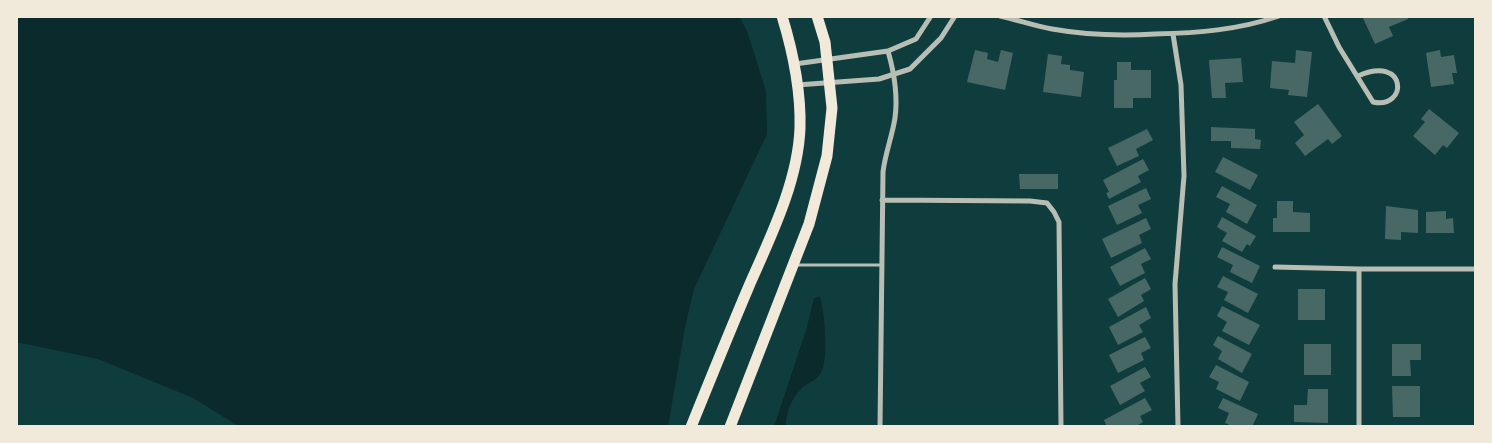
<!DOCTYPE html>
<style>
body{margin:0}
#map{position:relative;width:1492px;height:443px;overflow:hidden;background:#0f3d3e;font-family:"Exo 2",sans-serif}
canvas{display:block}
.frame{position:absolute;inset:0;border:18px solid #f1e9da;pointer-events:none}
</style>
<div id="map">
<canvas width="1492" height="443"></canvas>
<div class="frame"></div>
</div>
<script>
const context = document.querySelector('canvas').getContext('2d');
context.lineJoin = 'round';
function paint(path, color) {
  context.fillStyle = color;
  context.fill(path, 'evenodd');
}
function stroke(path, color, width, dash) {
  context.strokeStyle = color;
  context.lineWidth = width;
  context.lineCap = dash ? 'butt' : 'round';
  context.setLineDash(dash || []);
  context.stroke(path);
}
paint(new Path2D(`
 M16,16h723l8,15 19,60 1,43 -73,155 -9,38 -17,100h-428l-47,-29 -95,-39 -82,-17z
 M820,297c5,15 8,60 2,74 -5,10 -13,11 -20,17 -10,10 -17,25 -16,39h-12l33,-100 7,-29z`), '#0a2a2b');
paint(new Path2D(`
 M1362,16h45l1,3 -19,8 4,9 -18,8z
 M975,50l13,3 -1,6 11,3 3,-12 12,3 -8,37 -38,-8z
 M1296,50l16,2 -5,45 -19,-2 1,-5 -19,-2 2,-27 23,2z
 M1440,50l1,7 13,-2 3,18h-5l2,11 -23,3 -5,-34z
 M1048,54l14,2 -1,8 9,1v5l14,2 -3,25 -38,-5z
 M1241,58l2,24 -18,1 1,15h-14l-3,-38z
 M1117,62h14v8h20v28h-18v10h-19v-28h3z
 M1318,104l24,32 -10,8 -4,-5 -23,17 -10,-13 9,-8 -10,-13z
 M1429,109l30,24 -12,15 -4,-3 -8,10 -22,-19 12,-14 -4,-3z
 M1211,127l44,2v10l6,1 -1,9 -29,-1v-7h-20z
 M1147,129l6,11 -17,9 3,7 -22,10 -9,-18z
 M1223,157l35,18 -8,15 -35,-18z
 M1143,159l6,11 -11,6 3,6 -32,17 -3,-6 3,-1 -6,-12z
 M1019,174h39v15h-38z
 M1222,186l35,19 -10,19 -21,-12 4,-8 -14,-7z
 M1146,188l5,11 -13,6 4,8 -25,12 -9,-19z
 M1277,201h16v11l17,1v19h-37v-14h4z
 M1386,206l32,4v23l-17,-1v8l-16,-1z
 M1446,211v8l7,-1 1,15h-28v-21z
 M1222,217l34,19 -6,10 -3,-2 -5,8 -20,-11 5,-8 -10,-6z
 M1146,218l5,11 -12,6 3,8 -31,15 -9,-19z
 M1222,247l38,19 -8,17 -22,-11 3,-7 -16,-8z
 M1145,248l6,11 -10,5 4,9 -25,13 -10,-19z
 M1223,276l35,18 -10,19 -24,-13 4,-8 -11,-5z
 M1145,278l6,11 -10,6 3,6 -26,16 -10,-18z
 M1298,289h27v31h-27z
 M1222,306l38,19 -11,20 -27,-14 5,-9 -10,-6z
 M1146,307l5,11 -12,7 4,7 -25,13 -9,-18z
 M1218,336l34,18 -10,19 -24,-14 4,-8 -9,-6z
 M1145,337l6,11 -10,5 3,7 -26,13 -9,-18z
 M1304,344h27v31h-27z
 M1392,344h29v16h-11l1,16h-19z
 M1216,365l33,17 -9,19 -24,-12 3,-7 -10,-5z
 M1145,367l6,10 -11,6 5,8 -25,14 -10,-19z
 M1392,386h28v31h-27z
 M1308,389h20v34l-34,-1v-17h13z
 M1145,398l7,12 -12,6 3,6 -8,5h-28l-3,-7z
 M1223,398l35,16 -6,13h-18l-9,-4 4,-10 -11,-5z`), '#486865');
stroke(new Path2D(`
 M796,265h85`), '#b8beb3', 3);
stroke(new Path2D(`
 M1000,16c18,4 35,10 52,13 34,6 69,7 103,5 43,-1 83,-4 124,-18
 M1324,16l15,31 34,55c35,8 35,-48 -15,-26
 M1173,34l8,51 3,91 -9,108 3,143
 M795,64l93,-13 28,-12 15,-23
 M797,85l82,-6 31,-10 31,-31 14,-22
 M882,200l148,1 17,2 7,9 5,10 2,205
 M1275,267l84,2h117
 M1359,269v158
 M880,427l3,-255c2,-18 9,-35 12,-54 3,-22 -1,-46 -7,-67`), '#b8beb3', 5);
stroke(new Path2D(`
 M691,427c19,-47 38,-94 58,-141 21,-48 49,-104 51,-158 1,-38 -7,-76 -18,-112
 M730,427l79,-203 18,-68 5,-48 -7,-66 -8,-26`), '#f1e9da', 11);
</script>
